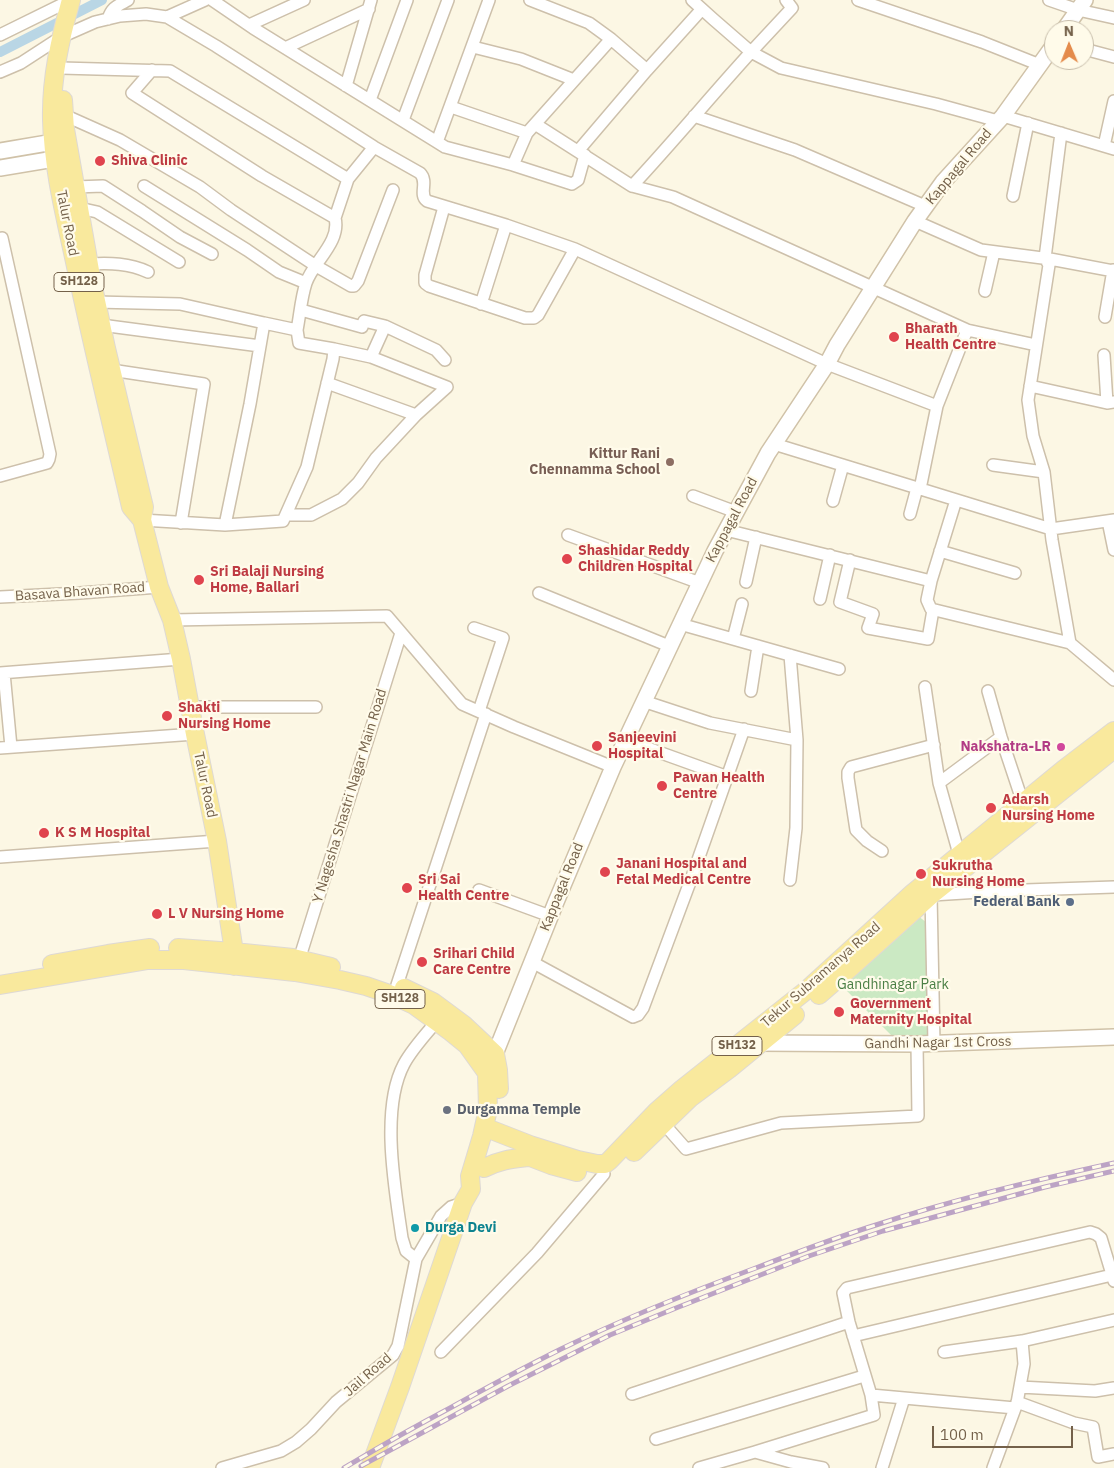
<!DOCTYPE html>
<style>
body{margin:0}
#map{position:relative;width:1114px;height:1468px;overflow:hidden;background:#fcf7e4;font-family:"IBM Plex Sans",sans-serif}
canvas{display:block}
.north{position:absolute;left:1044px;top:20px;width:50px;height:50px;box-sizing:border-box;background:#fffbea;border:1px solid #c7bdaa;border-radius:50%;rotate:359deg;font-size:14px;font-weight:700;line-height:20px;text-align:center;color:#74614a}
.north::after{content:'';display:block;margin:auto;width:18px;height:22px;background:#e48b4b;clip-path:polygon(50% 0,100% 100%,50% 72%,0 100%)}
.scale{position:absolute;left:932px;top:1426px;width:141px;height:22px;box-sizing:border-box;border:2px solid #74614a;border-top:0;padding-left:6px;font-size:15px;line-height:18px;white-space:nowrap;color:#74614a;-webkit-text-stroke:4px #fffbea;paint-order:stroke}
</style>
<div id="map">
<canvas width="1114" height="1468"></canvas>
<div class="north">N</div>
<div class="scale">100 m</div>
</div>
<script>
const context = document.querySelector('canvas').getContext('2d');
context.lineJoin = 'round';
function paint(path, color) {
  context.fillStyle = color;
  context.fill(path, 'evenodd');
}
function stroke(path, color, width, dash) {
  context.strokeStyle = color;
  context.lineWidth = width;
  context.lineCap = dash ? 'butt' : 'round';
  context.setLineDash(dash || []);
  context.stroke(path);
}
function write(font, color, halo, rows, align = 'center') {
  context.font = font + ' "IBM Plex Sans",sans-serif';
  context.lineWidth = 4.5;
  context.setLineDash([]);
  context.textBaseline = 'middle';
  context.strokeStyle = halo;
  context.fillStyle = color;
  for (const [text, x, y, turn = 0] of rows) {
    context.save();
    context.translate(x, y);
    context.rotate((+turn || 0) * Math.PI / 180);
    context.textAlign = isNaN(turn) ? turn : align;
    if (halo) context.strokeText(text, 0, 0);
    context.fillText(text, 0, 0);
    context.restore();
  }
}
paint(new Path2D(`
 M917,915l10,8 4,119h-33l-57,-57z`), '#cbe9c3');
stroke(new Path2D(`
 M0,52l102,-52`), '#b9d6e5', 10);
const street = new Path2D(`
 M212,0l41,28 184,114 52,-142
 M786,0l6,8 -41,44 30,16 155,36 62,17
 M858,0l124,42 58,23
 M1049,0l29,10 36,8
 M167,17l38,-17
 M108,19c4,-12 9,-13 20,-19
 M249,25l55,-25
 M0,35l71,-35
 M611,39l36,31 55,-61
 M473,47l48,12 53,21
 M285,48l84,-39
 M1084,49l30,8
 M61,68l109,3 178,108 -13,39 -73,-42 -130,-83 20,-23
 M0,72l21,-9 40,-26 34,-15 25,-6 26,-2 21,3 49,29 158,101 46,26c9,9 -2,21 7,28l79,24 69,24 252,115 110,42
 M346,86l25,-86
 M370,100l37,-100
 M64,115l56,25 80,47 31,23 85,56 35,20h3l4,-5 35,-91
 M694,116l101,34 130,56
 M1003,116l111,33
 M403,120l45,-120
 M535,124l97,62c41,-44 79,-90 119,-134l-38,-33 -21,-19
 M527,133l84,-94 -22,-16 -59,-23
 M1061,133l-16,125 4,7 -21,135 5,36 11,36 8,68 18,103 44,37
 M437,142l8,5 68,18 14,-32 -76,-26
 M1104,146l10,-45
 M578,151l69,-81
 M513,165l59,19 6,-4 7,-25
 M348,179l26,-32
 M144,186l103,64 32,22 27,11
 M632,186l41,11 294,133 69,15
 M75,187l28,-1 39,25 38,26 32,17
 M1013,196l15,-73
 M444,207l-19,68v8l4,3 96,32h9l4,-3 37,-66
 M79,208l18,4 82,50
 M915,221l66,29 69,9 64,12
 M89,264c21,-1 40,-1 59,8
 M985,291l9,-39
 M96,302l84,2 84,19 -14,81 -25,121 -83,-5
 M481,304l25,-79
 M301,310l61,17 2,-6 21,5 -14,31 -37,-8
 M1105,317l8,-47
 M101,325l159,21
 M385,326l51,24 9,10
 M297,330c3,-15 4,-32 9,-47 7,-21 35,-41 29,-65
 M1104,355l3,48
 M111,370l93,14 -23,139
 M327,383l89,32
 M1030,386l68,15 9,2 7,-1
 M774,444l277,85 63,-9
 M993,465l51,7
 M0,476l47,-13 2,-4 1,-5 -48,-216
 M920,489l17,-83 30,-76
 M693,496l43,16
 M833,501l10,-36
 M910,514l7,-26
 M286,515h25l31,-16 16,-16 18,-25 40,-43 31,-28 -76,-30
 M1108,521l6,29
 M225,525l58,-4 24,-54 26,-108 1,-10 -35,-6 -2,-13 -33,-7
 M726,530l205,51 -4,19 4,9 139,34
 M568,535l132,48
 M940,551l75,22
 M850,560l-10,42 33,12 -5,14 60,11 5,-29
 M931,581l25,-81
 M746,582l10,-45
 M539,593l130,53
 M0,597l80,-4 79,-6
 M820,599l10,-44
 M172,620l215,-4 75,88 52,23 99,40
 M680,624l159,45
 M474,628l29,10 -24,73
 M733,639l9,-35
 M790,655l7,85
 M0,673l181,-14
 M4,673l7,74
 M925,687l14,96 22,78
 M751,691l7,-45
 M988,691l13,46 22,66
 M643,701l67,22 87,17 -1,88 -6,52
 M190,707h126
 M625,740l103,37
 M0,748l195,-14
 M939,783l62,-46
 M882,851l-15,-10 -11,-11 -8,-52v-6l3,-5 83,-22
 M0,857l217,-16
 M479,890l71,26
 M931,895l3,149
 M932,895l64,-4 118,-4
 M299,960l102,-327
 M532,962l101,55 5,-2 5,-7 50,-134 51,-145
 M397,985l89,-271
 M664,1124l22,25 95,-26 137,-7 -1,-72
 M416,1259l-10,-8 -4,-13c-7,-49 -22,-129 2,-174 8,-15 22,-30 33,-43
 M853,1336l259,-61
 M441,1352l96,-99 67,-79
 M944,1352l78,-11 92,-21
 M1020,1387l75,4 19,-3
 M632,1394l217,-72
 M1017,1402l57,21 19,4 5,30 16,-3
 M1015,1408l-144,-13 -22,-73 -6,-29 4,-5 243,-56 6,2 5,4 13,43
 M656,1439l208,-63
 M755,1452l119,-37 -3,-20
 M222,1468l59,-17 15,-9 15,-13 25,-27 57,-47 5,-9 2,-9 16,-78 25,-43 10,-9 12,-4
 M699,1468l56,-16 36,10 32,6
 M882,1468l22,-70
 M993,1468l24,-65 7,-39 -2,-23`);
const secondary = new Path2D(`
 M1064,30l21,-30
 M0,151l65,-11
 M0,168l66,-11
 M756,1043l161,1 197,-7
 M491,1064l65,-162 57,-135 102,-216 53,-98 59,-89 10,-19 78,-124 28,-39 60,-66 51,-71`);
const primary = new Path2D(`
 M71,0c-11,39 -20,79 -19,120 1,48 13,95 23,142 17,82 37,163 56,245l11,13 17,67 13,33 9,39 14,75 22,107 17,111v14
 M63,100l2,29 27,153 14,66 38,159 -2,13
 M178,948l56,4 59,6 38,9
 M52,964l56,-10 42,-6
 M0,985l148,-25h36l111,12 45,8 26,6 26,9 22,10 37,27 16,13 20,28 1,36 -6,27 -12,40 1,13 -8,14 -63,184 -30,81
 M404,988l29,14 31,23 31,29 3,16 1,19
 M819,995l30,-26 82,-74 183,-146
 M484,1127l46,18 48,15 19,4h8l4,-3 48,-50 25,-22 126,-100 105,-96 150,-123 51,-39
 M634,1152l56,-54 39,-29 66,-54
 M525,1155l26,10 26,7
 M484,1168c16,-8 27,-9 44,-11`);
stroke(street, '#cdc0ab', 14);
stroke(secondary, '#d0c2a8', 18);
stroke(primary, '#ded9d4', 20);
stroke(street, '#fff', 11);
stroke(secondary, '#fff', 15);
stroke(primary, '#f9e99d', 18);
const rail = new Path2D(`
 M361,1466l147,-80 102,-51 66,-27 133,-52 74,-25 162,-44 69,-16
 M344,1468c35,-21 70,-41 106,-60 36,-20 73,-40 111,-59 62,-30 127,-56 192,-80 42,-16 84,-32 126,-45 77,-25 156,-44 235,-61`);
stroke(rail, '#bca3c5', 5);
stroke(rail, '#fffbea', 3, [9]);
for (const [x, y, r, color] of [
 [100,161,6,"#e0444e"],
 [894,337,6,"#e0444e"],
 [670,462,5,"#8d6e63"],
 [567,559,6,"#e0444e"],
 [199,580,6,"#e0444e"],
 [167,716,6,"#e0444e"],
 [597,746,6,"#e0444e"],
 [1061,747,5,"#d1479c"],
 [662,786,6,"#e0444e"],
 [991,808,6,"#e0444e"],
 [44,833,6,"#e0444e"],
 [605,872,6,"#e0444e"],
 [921,874,6,"#e0444e"],
 [407,888,6,"#e0444e"],
 [1070,902,5,"#5c6f8a"],
 [157,914,6,"#e0444e"],
 [422,962,6,"#e0444e"],
 [839,1012,6,"#e0444e"],
 [447,1110,5,"#6b7280"],
 [415,1228,5,"#0f9aa8"]
]) {
  const dot = new Path2D();
  dot.arc(x, y, r, 0, 2 * Math.PI);
  context.fillStyle = color;
  context.fill(dot);
  stroke(dot, '#fffbea', 2);
}
for (const [x, y, w] of [
 [79,282,50],
 [400,999,50],
 [737,1046,50]
]) {
  const box = new Path2D();
  box.roundRect(x - w / 2, y - 9.5, w, 19, 4);
  context.fillStyle = '#fffbea';
  context.fill(box);
  stroke(box, '#74614a', 1);
}
write('bold 12px', '#74614a', null, [
 ["SH128",79,282],
 ["SH128",400,999],
 ["SH132",737,1046]
]);
write('bold 14px', '#be3a42', '#fffbea', [
 ["Shiva Clinic",111,161],
 ["Bharath",905,329],
 ["Health Centre",905,345],
 ["Shashidar Reddy",578,551],
 ["Children Hospital",578,567],
 ["Sri Balaji Nursing",210,572],
 ["Home, Ballari",210,588],
 ["Shakti",178,708],
 ["Nursing Home",178,724],
 ["Sanjeevini",608,738],
 ["Hospital",608,754],
 ["Pawan Health",673,778],
 ["Centre",673,794],
 ["Adarsh",1002,800],
 ["Nursing Home",1002,816],
 ["K S M Hospital",55,833],
 ["Janani Hospital and",616,864],
 ["Fetal Medical Centre",616,880],
 ["Sukrutha",932,866],
 ["Nursing Home",932,882],
 ["Sri Sai",418,880],
 ["Health Centre",418,896],
 ["L V Nursing Home",168,914],
 ["Srihari Child",433,954],
 ["Care Centre",433,970],
 ["Government",850,1004],
 ["Maternity Hospital",850,1020]
], 'left');
write('14px', '#74614a', '#fffbea', [
 ["Kappagal Road",959,167,-50],
 ["Talur Road",67,223,79],
 ["Kappagal Road",732,520,-62],
 ["Basava Bhavan Road",80,592,-4],
 ["Talur Road",205,785,78],
 ["Y Nagesha Shastri Nagar Main Road",350,796,-73],
 ["Kappagal Road",562,887,-68],
 ["Tekur Subramanya Road",821,975,-41],
 ["Gandhi Nagar 1st Cross",938,1043,-1],
 ["Jail Road",368,1375,-41]
]);
write('bold 14px', '#785e54', '#fffbea', [
 ["Kittur Rani",660,454],
 ["Chennamma School",660,470]
], 'right');
write('bold 14px', '#b23c85', '#fffbea', [
 ["Nakshatra-LR",1051,747]
], 'right');
write('bold 14px', '#4e5e75', '#fffbea', [
 ["Federal Bank",1060,902]
], 'right');
write('14px', '#4b7f45', '#fffbea', [
 ["Gandhinagar Park",893,985]
]);
write('bold 14px', '#5b616d', '#fffbea', [
 ["Durgamma Temple",457,1110]
], 'left');
write('bold 14px', '#0d838f', '#fffbea', [
 ["Durga Devi",425,1228]
], 'left');
</script>
